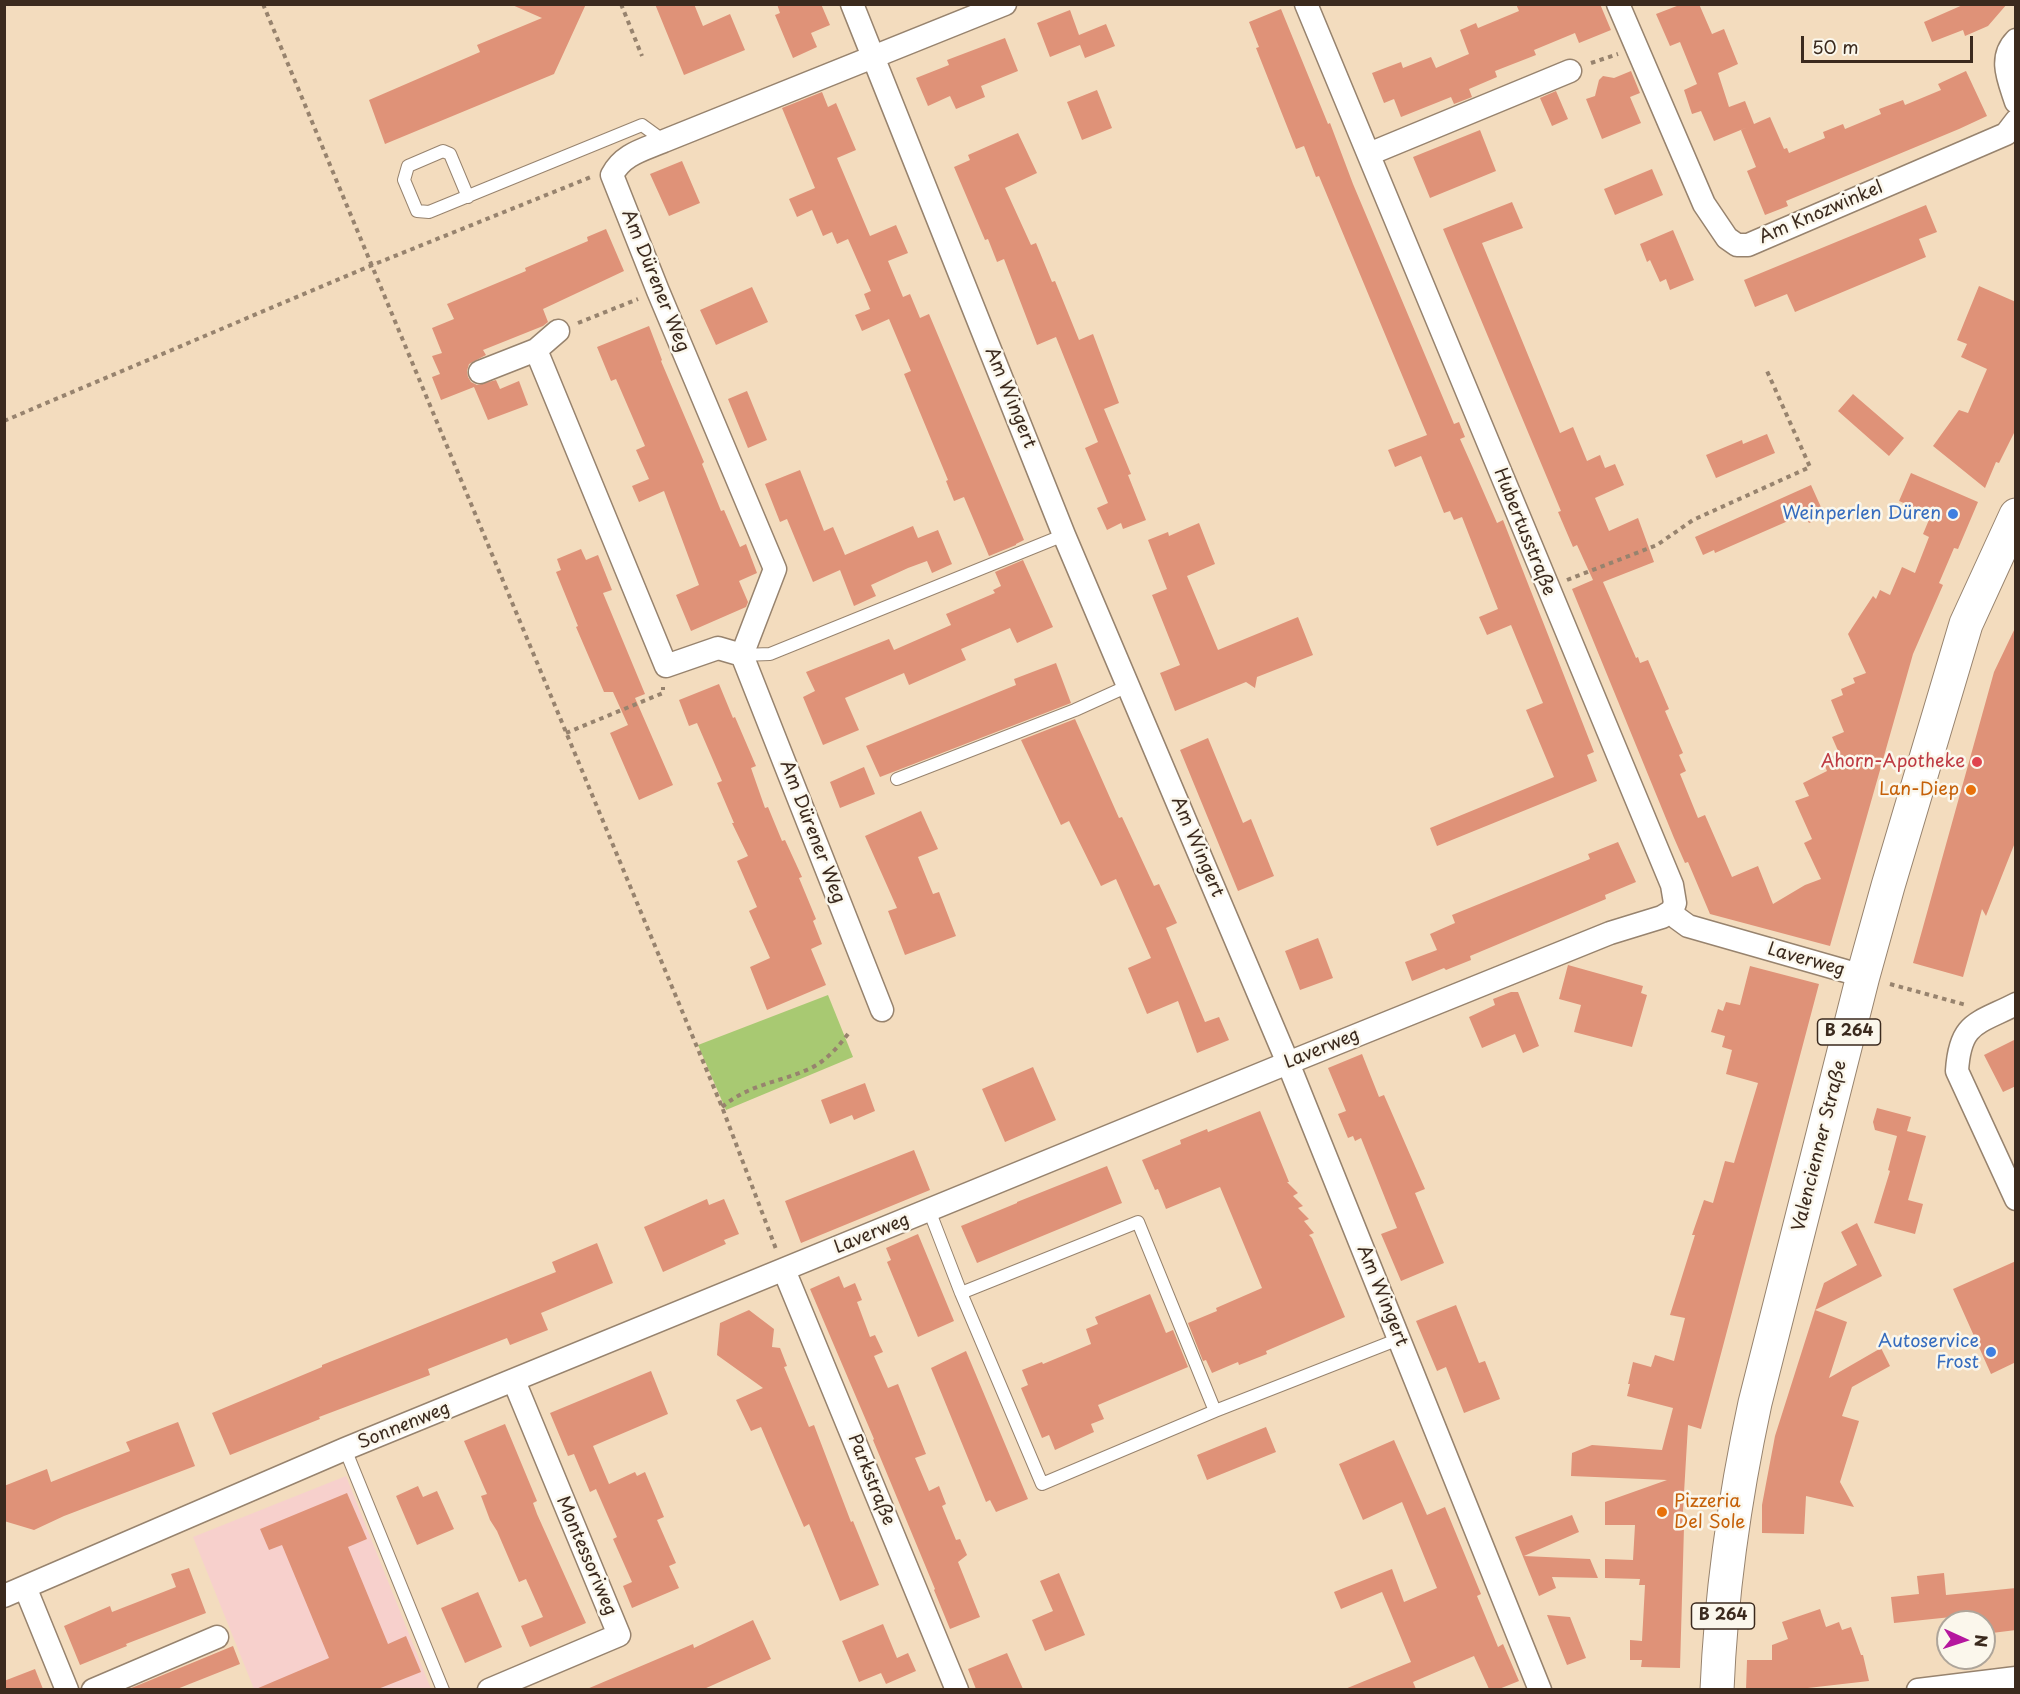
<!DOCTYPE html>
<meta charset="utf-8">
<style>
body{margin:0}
#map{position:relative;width:2020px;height:1694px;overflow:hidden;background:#f3dcbe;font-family:"Playpen Sans",sans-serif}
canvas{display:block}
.frame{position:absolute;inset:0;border:6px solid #3b2a1e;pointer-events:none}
.north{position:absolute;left:1936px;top:1610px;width:60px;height:60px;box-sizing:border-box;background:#fbf7ec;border:2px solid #aea59a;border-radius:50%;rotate:93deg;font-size:16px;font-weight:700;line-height:24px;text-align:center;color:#3b2a1e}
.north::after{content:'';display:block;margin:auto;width:21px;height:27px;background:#b5179e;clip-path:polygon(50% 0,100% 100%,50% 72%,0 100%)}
.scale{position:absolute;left:1801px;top:36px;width:172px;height:27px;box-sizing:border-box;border:3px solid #3b2a1e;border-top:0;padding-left:8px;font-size:18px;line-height:21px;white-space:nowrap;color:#3b2a1e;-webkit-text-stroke:4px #fbf7ec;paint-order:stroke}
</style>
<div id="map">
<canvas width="2020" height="1694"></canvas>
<div class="frame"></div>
<div class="north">N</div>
<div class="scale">50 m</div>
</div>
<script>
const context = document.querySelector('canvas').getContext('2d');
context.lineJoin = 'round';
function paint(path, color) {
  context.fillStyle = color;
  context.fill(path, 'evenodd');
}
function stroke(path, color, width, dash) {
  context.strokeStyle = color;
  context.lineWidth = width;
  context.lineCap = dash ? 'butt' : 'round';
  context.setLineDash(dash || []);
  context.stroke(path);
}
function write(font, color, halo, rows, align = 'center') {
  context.font = font + ' "Playpen Sans",sans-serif';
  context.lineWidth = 5;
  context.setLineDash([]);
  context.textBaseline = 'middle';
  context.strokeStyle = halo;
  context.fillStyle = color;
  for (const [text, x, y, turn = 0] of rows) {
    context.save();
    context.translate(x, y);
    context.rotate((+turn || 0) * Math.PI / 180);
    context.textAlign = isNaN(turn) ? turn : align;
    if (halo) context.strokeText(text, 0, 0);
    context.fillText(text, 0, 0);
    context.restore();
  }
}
paint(new Path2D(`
 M346,1476l85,213h-177l-61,-152z`), '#f7d0cc');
paint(new Path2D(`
 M828,995l25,62 -127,53 -28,-65z`), '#a8c972');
paint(new Path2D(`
 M510,4h76l-32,70 -169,70 -16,-44 111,-48 -3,-7 65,-27z
 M655,4h39l9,22 27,-12 15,36 -61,25z
 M777,4h44l9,21 -19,8 6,14 -24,11 -18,-43 5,-2z
 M1516,4h84l11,26 -32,13 -4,-10 -41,17 2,5 -41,16 2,6 -28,12 3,8 -18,7 -3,-7 -50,20 -7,-18 -10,4 -12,-30 29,-11 2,6 28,-11 5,11 33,-14 -9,-24 16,-7 2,5 41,-17z
 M1682,4h17l13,30 12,-5 14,35 -20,9 11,34 16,-6 9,23 16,-7 14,32 3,-1 2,5 36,-15 -2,-6 20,-8 2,5 36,-15 -2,-5 24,-9 2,5 36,-15 -3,-6 28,-13 21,45 -28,13 -173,72 2,5 -23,9 -18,-44 9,-4 -15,-37 7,-3 -34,14 -13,-30 -9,3 -8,-24 13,-6 -17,-42 -10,4 -14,-32z
 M1965,4h42l-19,22 -23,10 -2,-6 -31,12 -8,-20z
 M1281,9l47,115 2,-1 23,61 101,240 5,-2 6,15 -5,2 13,29 24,55 6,-3 91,232 -7,3 10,26 -160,65 -7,-18 124,-51 -28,-67 17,-7 -32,-78 -24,10 -8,-18 19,-8 -36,-92 -8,3 -4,-9 -6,2 -23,-57 -26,11 -7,-17 39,-15 -108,-259 -3,1 -12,-31 -8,3 -40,-101 3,-1 -10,-25z
 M1070,10l9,25 27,-11 9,22 -30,12 -5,-13 -30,12 -13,-34z
 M1005,38l13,33 -37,15 4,11 -29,12 -6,-13 -22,10 -12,-28 33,-13 -2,-5z
 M1631,71l9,22 -10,4 11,26 -39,16 -16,-40 9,-3 4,-16 4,-4 11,2z
 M1097,90l15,38 -30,12 -15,-38z
 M1556,91l12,28 -16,7 -12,-28z
 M822,92l6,15 8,-4 20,47 -19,8 33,78 26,-11 12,28 -20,8 15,36 7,-3 10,24 9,-4 95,226 -8,4v1l-27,11 -25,-59 -10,4 -8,-20 2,-1 -44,-106 7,-3 -22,-52 -27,12 -7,-16 15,-6 -6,-15 7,-3 -23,-52 -11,5 -5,-12 -9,4 -11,-26 -15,7 -8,-18 26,-11 -33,-80z
 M1480,130l16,41 -66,27 -17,-41z
 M1018,133l19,40 -32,15 26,57 5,-2 16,39 3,-1 24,59 14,-6 26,69 -15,6 27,65 -3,1 18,45 -23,9 -2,-6 -14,7 -10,-22 11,-5 -23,-55 13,-6 -42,-105 -19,8 -33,-86 -7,3 -9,-23 -3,1 -31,-73 16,-7 -2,-5z
 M682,161l18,42 -31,13 -19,-42z
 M1652,169l11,26 -48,20 -11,-26z
 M1512,202l11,26 -41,15 78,190 13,-6 14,34 13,-6 5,13 10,-4 9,21 -29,13 14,33 29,-13 16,44 -51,20 33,76 2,-1 2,6 8,-3 21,49 -4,2 18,42 -4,2 7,16 -6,3 18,44 7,-3 27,62 26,-11 15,38 32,-19 16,-6 -17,-36 8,-4 -17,-38 14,-5 -6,-13 24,-12 -3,-7 4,-2 -2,-3 13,-6 -7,-16 12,-5 -13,-32 12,-5 -2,-6 14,-6 -2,-5 13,-5 -18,-39 25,-38 3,3 4,-9 10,5 12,-28 13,6 14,-36 -6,-3 8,-19 -32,-14 12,-28 67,29 -20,47 -4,-1 -15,35 4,2 -30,69 -83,292 -120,-32 -22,-52 -3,1 -11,-25 -102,-249 21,-9 -16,-35 -4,2 -15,-35 3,-1 -118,-282z
 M1926,205l11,27 -18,7 7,18 -131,55 -8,-18 -32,13 -11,-27z
 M606,229l18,42 -81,38 5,13 -5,4 -60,24 3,5 -17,9 -2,7 1,6 3,5 6,3 19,-5 4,9 19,-8 9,24 -40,15 -14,-33 -33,13 -9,-23 8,-3 -8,-18 10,-3 -10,-25 22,-9 -7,-15 79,-33 -1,-3 63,-27 -1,-4z
 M1673,230l21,50 -24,10 -4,-11 -6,3 -10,-22 -3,2 -7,-18z
 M1979,286l37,16v127l-17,34 -3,-1 -11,26 -52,-42 26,-36 9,3 19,-44 -26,-12 6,-13 -10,-4z
 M752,287l16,35 -52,23 -16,-35z
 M649,326l13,34 -1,1 43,101 -2,2 19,47 3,-1 16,37 6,-3 11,29 -18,8 9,21 -2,5 -55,24 -15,-36 23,-10 -35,-94 -25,11 -7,-16 17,-7 -13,-29 9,-4 -29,-67 -5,2 -14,-34z
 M747,391l20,49 -19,8 -20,-49z
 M1853,394l51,44 -15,18 -51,-45z
 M1767,434l8,19 -59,25 -10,-23 36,-15 1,4z
 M800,470l24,61 9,-4 12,28 68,-29 5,12 20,-8 14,34 -20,9 -5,-12 -19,7 -37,17 5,11 -22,10 -14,-36 -27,12 -26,-63 -7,3 -15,-38z
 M1811,485l14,31 -16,7 -5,-9 -89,39 -1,-3 -11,5 -8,-18z
 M1199,523l16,41 -28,12 31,74 80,-33 15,38 -56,22 -2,11 -9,-6 -71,29 -15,-38 20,-8 -28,-70 15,-6 -19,-49 20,-8 1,4z
 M581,549l5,11 12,-5 14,35 -9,3 42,101 -10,4 38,87 -34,15 -29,-67 18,-8 -15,-33h-9l-28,-65 2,-1 -22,-54 5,-2 -4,-11z
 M1023,560l30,67 -36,16 -7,-15 -49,21 5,11 -57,25 -5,-12 -59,25 14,32 -36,15 -20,-48 12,-6 -9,-19 83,-33 5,11 57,-25 -5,-11 49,-21 -2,-3 8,-4 -6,-14z
 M2016,626v214l-30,76 -4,-7 -19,68 -50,-14 81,-291z
 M1056,663l15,40 -191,74 -14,-31 150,-61 -2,-6z
 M719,684l14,34 2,-1 21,49 -5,2 14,40 3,-1 14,34 3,-1 17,37 -3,1 17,41 -3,2 9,23 -11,5 15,36 -59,25 -17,-43 20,-9 -21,-47 8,-4 -20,-46 11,-5 -16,-33h2l-17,-40 5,-2 -25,-58 -8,3 -10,-26z
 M1075,719l44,99 3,-1 32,69 5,-2 18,39 -11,5 39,94 14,-5 10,23 -32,13 -19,-52 -31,13 -19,-46 23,-10 -35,-79 -15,7 -32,-65 -8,4 -40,-85z
 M1208,738l35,85 8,-4 23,57 -36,15 -58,-141z
 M864,767l11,27 -35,14 -10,-26z
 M921,811l17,38 -20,8 15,37 6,-2 17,44 -51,19 -17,-44 9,-3 -32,-72z
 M1618,842l18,40 -31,13 1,4 -136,57 1,4 -25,10 -2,-2 -32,13 -7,-19 32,-12 -7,-16 25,-11 -3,-8 138,-56 -2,-5z
 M1318,938l15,40 -33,12 -15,-39z
 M1568,965l75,21 -2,7 6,2 -15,52 -58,-15 7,-27 -22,-6z
 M1750,966l69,18 -118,445 -13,-4 -6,102h2l-4,141 -39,-1 1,-7h-12v-20l12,1 3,-56h-6l1,-6 -35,-1v-19l28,1 2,-35h-30v-23l62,-22 -96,-4 1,-23 20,-8 70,5 11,-42 -46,-12 3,-12h-2l5,-22 18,5 4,-12 19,6 11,-43 -15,-3 25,-80h-3l12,-35 9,3 12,-42 9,2 24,-80 -32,-9 6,-24 -10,-3 3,-11 -14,-4 7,-23 5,2 3,-9 14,3z
 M1511,992h7l21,54 -16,7 -8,-19 -33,14 -13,-31 26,-12 -2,-6z
 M2016,1039v47l-13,6 -19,-37z
 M1362,1054l17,43 5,-2 41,94 -10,4 29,70 -43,18 -20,-47 16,-6 -36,-90 -6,3 -2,-5 -5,2 -10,-24 8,-3 -18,-43z
 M1033,1067l23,53 -51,22 -23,-53z
 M865,1083l10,28 -21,9 -2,-5 -22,9 -9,-24z
 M1877,1108l34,9 -4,14 19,5 -18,64 15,4 -8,30 -41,-11 16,-52 -2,-1 9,-34 -22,-6 -2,-8z
 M1260,1111l29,71h-2l11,11 -5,3 10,10 -5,2 11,11 -5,2 10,12 -5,2 3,3 33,79 -79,34 1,3 -28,11 -1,-3 -26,11 -6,-13 -3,1 -15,-38 29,-12 -1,-3 46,-20 -42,-101 -54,22 -8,-20 -3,1 -13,-30 39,-16 -1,-4 27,-11 1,3z
 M914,1150l16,40 -129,53 -16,-42z
 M1107,1166l15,37 -145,60 -16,-37 56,-23v-1z
 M707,1199l2,6 15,-6 15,35 -15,6 2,4 -63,28 -19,-45z
 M1857,1223l25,53 -67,34 9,-27 33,-18 -16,-33z
 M918,1234l36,87 -36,16 -31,-75 4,-2 -5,-12z
 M597,1243l16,40 -72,30 7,17 -38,15 -3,-7 -79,31 2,6 -111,42 1,2 -90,36 -18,-42 110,-46v-2l234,-93 -4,-10z
 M2016,1261v101l-25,12 -38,-85z
 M839,1276l5,12 11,-5 7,17 -5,2 13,35 5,-2 8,17 -9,4 14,32 10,-4 28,70 -11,4 14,33 10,-5 7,18 -4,2 14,34 4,-1 7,16 -9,7 22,55 -30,12 -16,-39 1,-1 -62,-149 1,-1 -64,-150z
 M1150,1294l16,39 7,-3 15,37 -90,38 6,14 -13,5 3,8 -39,18 -6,-15 -7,3 -21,-50 7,-3 -6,-15 20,-8 1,2 48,-20 -5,-15 12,-5 -3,-7z
 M1456,1305l23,58 6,-2 15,38 -36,14 -18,-46 -9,4 -21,-50z
 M749,1310l25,19 -2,18 8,1 7,18 -3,1 25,60 5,-2 37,97 2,-1 26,64 -39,16 -31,-77 -5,3 -43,-100 -10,4 -15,-31 27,-12 -46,-33 3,-32z
 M1815,1310l32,12 -18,56 52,-30 9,18 -38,21 -10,29 17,5 -19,61 14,25 -48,-11 -2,38 -42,-1v-28l13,-69z
 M966,1351l62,148 -32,13 -6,-12 -4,2 -55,-134z
 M651,1371l17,43 -75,32 16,38 26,-12 2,4 8,-4 19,45 -7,3 19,43 -7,3 10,22 -47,20 -9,-22 9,-4 -19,-43 4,-2 -21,-48 -6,3 -16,-38 -6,2 -18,-43z
 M178,1422l17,44 -131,50 -30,14 -30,-9v-35l43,-17 4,13 79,-31 -4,-9z
 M505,1424l32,77 -4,2 4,11 49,109 -56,24 -9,-21 22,-9 -17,-38 -7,3 -22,-51 -7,-11 -9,-24 6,-2 -23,-53z
 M1266,1427l10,25 -69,28 -10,-25z
 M1394,1440l33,75 18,-8 36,87 -4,2 21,51 5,-3 16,37 -20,8h-10l-15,-33 -61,26 3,7h-71l66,-27 -29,-70 -41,17 -7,-17 58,-23 12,33 33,-14 -35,-86 -39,18 -24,-56z
 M418,1486l5,11 14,-6 17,38 -37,16 -21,-49z
 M347,1493l20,46 -19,8 40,97 18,-8 15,36 -43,17h-122l73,-31 -47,-113 -13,5 -9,-21z
 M1572,1515l7,17 -55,24 66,3 8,19 -46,-1 4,11 -17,8 -24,-59z
 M189,1568l17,45 -80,31 1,2 -47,19 -16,-39 46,-20 2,6 64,-25 -5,-13z
 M1059,1573l26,62 -40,16 -13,-31 21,-9 -13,-30z
 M1944,1573l2,22 70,-7v42l-32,4v-12h-3l-1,-8 -86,9 -3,-26 28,-3 -2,-18z
 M478,1592l24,55 -37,16 -24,-55z
 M1820,1609l6,18 13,-5 3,8 9,-3 10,28h2l6,26 -70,8h-53l1,-29h25v-15l16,-6 -6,-17z
 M1547,1615l23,2 16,41 -19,7z
 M753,1620l18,39 -67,30h-117l106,-45 1,4z
 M883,1624l14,34 11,-5 8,18 -30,13 -5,-11 -22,9 -17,-41z
 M233,1646l7,18 -63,25h-48z
 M1007,1653l16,36h-47l-8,-20z
 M35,1669l8,20h-39v-8z`), '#df9278');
const lane = new Path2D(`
 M468,197l-18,-43 -7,-3 -35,15 -4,14 13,31 12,1 213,-87 22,16
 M742,655l28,-1 294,-119
 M897,779l178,-69 53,-24
 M929,1210l32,83 81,191 173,-73 184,-72
 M961,1293l177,-71 77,189
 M345,1449l98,241`);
const street = new Path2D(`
 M852,4l212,531 224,528 252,627
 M1306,4l366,881 3,18 -3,8
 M1618,4l86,200 23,34 10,7h11l258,-111 10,-13
 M2016,40c-18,18 -7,40 0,62
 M1369,154l201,-83
 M536,350l130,316 52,-18 24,7
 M480,372l56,-22 22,-19
 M2016,1004c-39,20 -56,18 -59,67l59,128
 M882,1010l-140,-355 33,-86 -117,-278 -46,-116c11,-21 31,-25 52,-34l341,-137
 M784,1270l173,420
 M25,1587l42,103
 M4,1596l341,-147 928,-380 337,-136 52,-16 10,-6 5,7 11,8 175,50
 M93,1690l124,-53
 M489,1690l130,-55 -105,-254
 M1918,1690l98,-12`);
const primary = new Path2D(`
 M1717,1690c4,-96 18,-194 38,-287l108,-427 25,-90 78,-262 50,-109`);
stroke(lane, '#97836e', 14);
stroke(street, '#97836e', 25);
stroke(primary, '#97836e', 35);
stroke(new Path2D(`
 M263,4l459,1103 54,142
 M621,4l21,52
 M1591,63l27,-9
 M578,323l60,-24
 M4,421l366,-155 221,-89
 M1567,580l90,-35 36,-25 117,-53 -43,-96
 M566,733l97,-40v-6
 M1890,984l76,21
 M722,1107c29,-24 57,-24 89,-39 16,-8 26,-20 37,-34`), '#97836e', 4, [4.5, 4.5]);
stroke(lane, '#fff', 12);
stroke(street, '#fff', 22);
stroke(primary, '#fff', 33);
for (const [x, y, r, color] of [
 [1953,514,6,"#3f7fe0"],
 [1977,762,6,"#e0444e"],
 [1971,790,6,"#e8710a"],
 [1991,1352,6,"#3f7fe0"],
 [1662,1512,6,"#e8710a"]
]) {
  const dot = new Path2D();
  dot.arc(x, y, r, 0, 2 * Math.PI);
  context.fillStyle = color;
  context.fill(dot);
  stroke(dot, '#fbf7ec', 2);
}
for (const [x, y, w] of [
 [1849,1032,63],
 [1723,1616,63]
]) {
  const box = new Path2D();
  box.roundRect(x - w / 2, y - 13, w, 26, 4.5);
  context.fillStyle = '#fbf7ec';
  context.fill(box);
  stroke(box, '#3b2a1e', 1.5);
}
write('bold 16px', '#3b2a1e', null, [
 ["B 264",1849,1032],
 ["B 264",1723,1616]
]);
write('18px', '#3b2a1e', '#fbf7ec', [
 ["Am Knozwinkel",1821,213,-23],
 ["Am Dürener Weg",655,281,68],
 ["Am Wingert",1010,398,68],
 ["Hubertusstraße",1524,532,68],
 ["Am Dürener Weg",812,832,69],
 ["Am Wingert",1197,847,67],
 ["Laverweg",1806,960,16],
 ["Laverweg",1322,1049,-22],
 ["Valencienner Straße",1820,1146,-76],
 ["Laverweg",872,1234,-22],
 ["Am Wingert",1382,1296,68],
 ["Sonnenweg",404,1426,-22],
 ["Parkstraße",871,1480,68],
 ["Montessoriweg",586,1556,67]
]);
write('18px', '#366cbe', '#fbf7ec', [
 ["Weinperlen Düren",1941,514],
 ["Autoservice",1979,1342],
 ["Frost",1979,1363]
], 'right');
write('18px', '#be3a42', '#fbf7ec', [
 ["Ahorn-Apotheke",1965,762]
], 'right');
write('18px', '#c56008', '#fbf7ec', [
 ["Lan-Diep",1959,790],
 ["Pizzeria",1674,1502,"left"],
 ["Del Sole",1674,1523,"left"]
], 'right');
</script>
